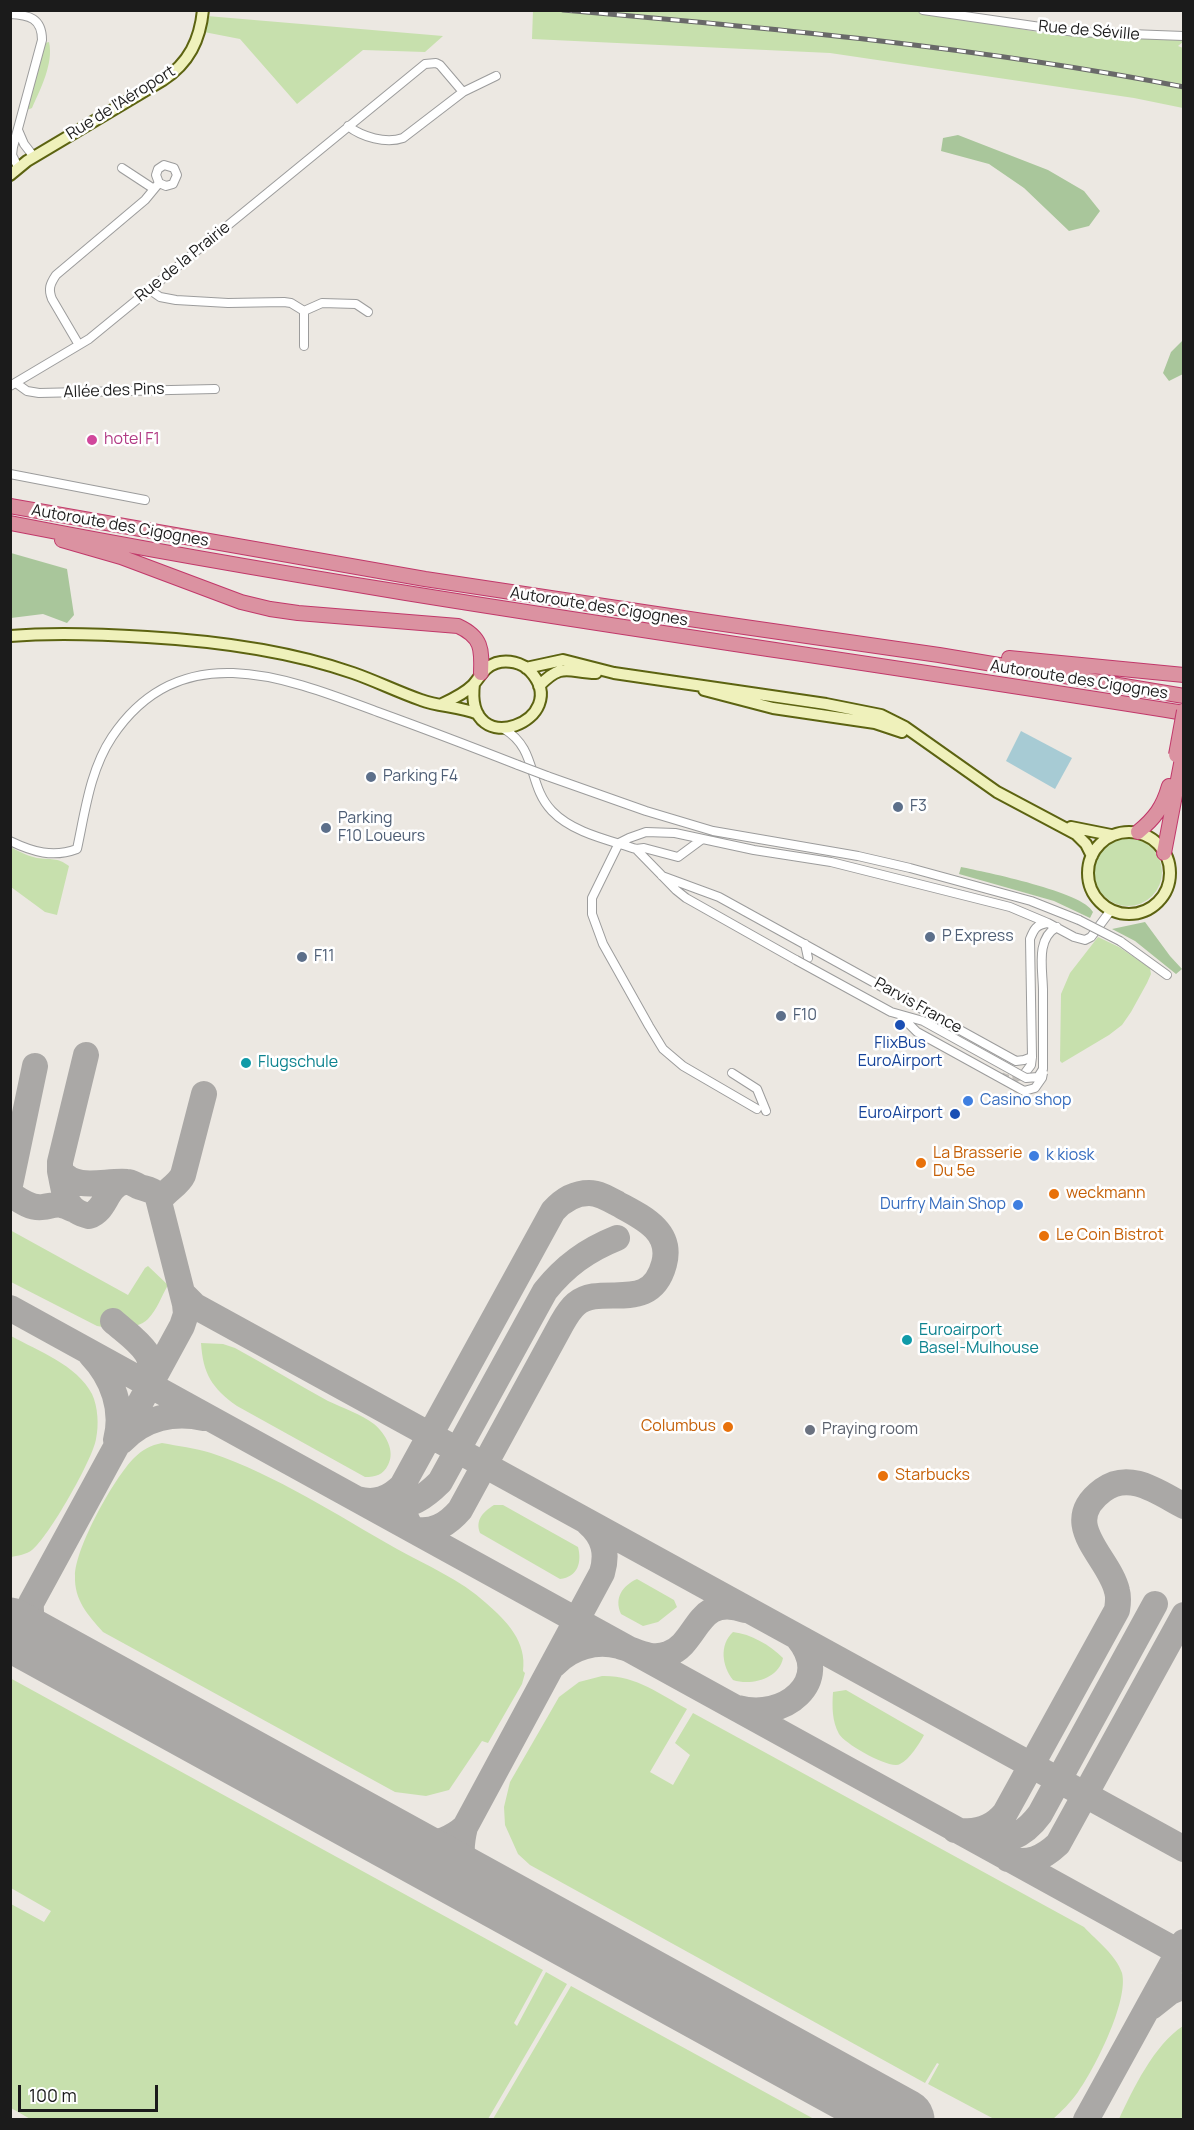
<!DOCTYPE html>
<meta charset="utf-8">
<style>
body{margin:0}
#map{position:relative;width:1194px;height:2130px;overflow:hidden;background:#ece8e2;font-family:Manrope,sans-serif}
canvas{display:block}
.frame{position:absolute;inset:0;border:12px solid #1b1b1b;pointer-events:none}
.scale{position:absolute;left:18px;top:2085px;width:140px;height:27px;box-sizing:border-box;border:3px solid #1b1b1b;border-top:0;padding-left:8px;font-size:18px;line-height:21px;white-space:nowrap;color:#1b1b1b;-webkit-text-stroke:4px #fff;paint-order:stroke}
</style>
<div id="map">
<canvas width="1194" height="2130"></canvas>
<div class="frame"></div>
<div class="scale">100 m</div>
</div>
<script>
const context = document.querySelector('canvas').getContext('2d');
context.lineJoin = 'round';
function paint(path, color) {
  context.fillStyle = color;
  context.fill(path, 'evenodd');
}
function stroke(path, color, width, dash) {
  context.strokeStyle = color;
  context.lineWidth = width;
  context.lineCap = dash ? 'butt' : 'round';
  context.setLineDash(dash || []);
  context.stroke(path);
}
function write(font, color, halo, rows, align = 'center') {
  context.font = font + ' Manrope,sans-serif';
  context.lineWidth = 5;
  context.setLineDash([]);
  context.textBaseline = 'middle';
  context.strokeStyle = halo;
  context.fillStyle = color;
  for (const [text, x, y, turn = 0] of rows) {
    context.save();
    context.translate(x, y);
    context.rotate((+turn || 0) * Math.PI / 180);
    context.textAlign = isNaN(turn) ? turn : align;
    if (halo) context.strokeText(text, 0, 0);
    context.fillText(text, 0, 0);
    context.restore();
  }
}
paint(new Path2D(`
 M533,10l381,1 142,24 127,4v3l-5,4 5,2v60l-49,-10 -304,-45 -298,-14z
 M207,16l236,20 -18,16 -62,-2 -66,54 -57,-65 -36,-7z
 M49,42c5,21 -9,48 -17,66l-5,2 18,-67z
 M1094 872a34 34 0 1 1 68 0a34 34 0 1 1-68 0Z
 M10,847c9,4 17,9 27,11 14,2 20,-1 32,8l-12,49 -12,-3 -34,-25z
 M1098,937l21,10 31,21 1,6 -4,9 -16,29 -9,13 -13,10 -47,28 -2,-2 1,-67 9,-21z
 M10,1230l118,65 17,-27 3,-2 20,19c-6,10 -11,25 -20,34 -10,11 -37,10 -51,7l-86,-44z
 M11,1336c27,15 66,29 81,58 6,13 7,31 4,45 -3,20 -48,99 -64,111 -5,4 -15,6 -21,7z
 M201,1343l22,1 12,4c31,17 62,36 93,53 15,7 33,13 46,23 11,9 22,27 14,41 -5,10 -12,12 -23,12l-128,-71c-25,-18 -34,-32 -36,-63z
 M162,1443c16,3 33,5 49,10 65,22 126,62 186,96 29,16 64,31 89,54 21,18 41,39 37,68l2,2 -3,11 -34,59 -6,-2 -33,49 -23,6 -31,-4 -292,-160c-15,-17 -29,-32 -28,-56 0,-28 39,-98 59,-118 8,-8 17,-13 28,-15z
 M494,1505h9l75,42c4,15 0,30 -18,32l-80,-46c-5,-13 3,-21 14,-28z
 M637,1579l37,21 3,7 -19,15 -15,4 -22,-12c-7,-16 1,-28 16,-35z
 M733,1632c18,2 37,13 50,26 -4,21 -32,28 -50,22 -11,-14 -14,-35 0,-48z
 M602,1676c33,-1 58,18 85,33l-37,63 23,13 17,-30 -15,-12 18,-30 391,214c13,14 32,28 38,46 7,28 -28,97 -44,119 -8,11 -16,19 -25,27h-59l-66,-35 11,-20 -2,-1 -12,20 -395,-218 -12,-11 -13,-29 -1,-18 6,-25 49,-85 20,-15z
 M10,1678l533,292 -29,53 3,3 29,-54 21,12 -79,135 -456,1 -21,-12v-204l33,18 7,-11 -40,-23z
 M846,1690l78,45c-5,9 -14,24 -24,29 -10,6 -55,-20 -61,-30 -7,-13 -7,-27 -6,-42z
 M571,1986l243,133h-321z
 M1183,2026v93h-64c14,-30 35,-74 64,-93z`), '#c7e0ad');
paint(new Path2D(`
 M958,135l90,35 36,21 16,20 -11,15 -20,5 -45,-43 -35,-24 -48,-13 2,-13z
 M1183,340v34l-14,7 -6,-8 8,-21z
 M11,553l56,16 7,46 -7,8 -24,-9 -32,4z
 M961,867c24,5 123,25 132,45l-3,6 -36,-17 -95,-27z
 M1145,922l25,34 12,13 -6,5 -41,-33 -23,-12z`), '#a9c69b');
paint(new Path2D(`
 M1021,731l51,27 -17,31 -49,-28z`), '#a7cbd4');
stroke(new Path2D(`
 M60,1171c5,22 3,39 29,45 18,-6 16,-29 35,-34
 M10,1185l25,-119
 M10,1194c9,6 21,15 33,13 12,-2 17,-5 29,2
 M159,1202c5,-11 19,-16 24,-27l21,-81
 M183,1294l12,12 989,543
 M10,1308l1174,647
 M113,1321c19,17 49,34 36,63
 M91,1355c22,23 33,55 25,85
 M122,1441c22,-23 52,-30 82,-23
 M357,1499c18,5 32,0 45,-13l151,-275c9,-10 21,-18 36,-18 10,0 20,6 29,11 24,13 55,27 46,60 -14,52 -62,18 -88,40 -6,5 -10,12 -14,19l-102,187c-13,15 -28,24 -48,19 -10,-15 -14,-31 -7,-48
 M387,1508c22,0 38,-11 53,-26l105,-191c20,-25 42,-41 72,-53
 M67,1660c-23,-16 -38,-25 -36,-57l151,-277 4,-12 -1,-10 -28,-110c-6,-5 -11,-5 -17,-7 -5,-2 -8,-5 -13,-5 -23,-2 -50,10 -67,-11v-9l26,-107
 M555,1664c16,-17 41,-24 64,-18 17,4 30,15 49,8 31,-11 28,-61 77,-44
 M738,1708c45,13 96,-26 60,-70
 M465,1827l137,-254c6,-20 2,-36 -14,-50
 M955,1830c20,4 37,-1 50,-17l112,-203c1,-7 2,-12 0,-19 -8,-35 -60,-67 -14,-101 27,-20 56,3 81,16
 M976,1839c27,7 48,-3 64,-25l115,-210
 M394,1840c26,8 50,6 71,-13 -7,29 -4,43 19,62
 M1008,1859c20,6 35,-1 50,-15l126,-229
 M1151,2007l19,-15 14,-6
 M1086,2120l98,-178`), '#aaa8a6', 26);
stroke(new Path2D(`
 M10,1629l893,491`), '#aaa8a6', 63);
stroke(new Path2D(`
 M1001,1076c9,5 16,3 24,-3`), '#c2bfba', 8, [8, 4]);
const street = new Path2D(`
 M923,10l152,22 109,4
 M10,14c19,1 32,4 32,26l-29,107 -1,8 6,12
 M348,126c14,11 38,18 55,12l60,-46 33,-16
 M18,130l6,14 10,13
 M122,168l32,21
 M150,290l10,7 16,3 52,3 56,-1 7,1 13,8 18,-8 34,1 12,8
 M304,311v35
 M79,345l-27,-46c-4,-10 -2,-15 4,-24l89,-75 14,-17 -3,-8 2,-6 6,-4 10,3 3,7 -4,9 -7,2 -7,-3
 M16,383l11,8 12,2 176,-4
 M10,386l79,-47 336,-275 11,-1 4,2 23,27
 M10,474l135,26
 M504,729c34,20 23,56 48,82 21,22 57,29 84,38l8,-1 34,9 23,-17
 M547,776l99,35 67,20 145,25 52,12 121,33 48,19
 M10,841c23,11 43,17 67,8 8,-37 13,-79 35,-112 68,-102 173,-60 266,-25 47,17 94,35 140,53
 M636,849l40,41 10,8 110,62
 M662,876l57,21 297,164 8,-1 8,-3
 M1120,941l47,34
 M805,944l3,14
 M1043,991c0,-21 -8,-52 14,-64
 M732,1073l25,16 9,22
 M1025,1073l6,-8 1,-8 -2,-118c4,-10 6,-14 17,-16
 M757,1109l-74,-43 -20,-17 -14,-23 -46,-82 -11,-30v-16l27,-55 10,-5 17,-6 29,1 79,17 77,12 179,45 38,16 26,14 11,3 6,-3 20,-27`);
const secondary = new Path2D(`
 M10,175l17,-14 136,-81c26,-17 37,-40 40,-70
 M10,636c46,-4 91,-2 137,1 70,4 140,13 206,36 23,8 45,19 68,27 18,7 38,6 57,14
 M526,668l37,-8 51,13 212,31 55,11 24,12 92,65 79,42 10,10 6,12
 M539,686c23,-24 28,-14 57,-13
 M704,690l69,18 102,15 27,9
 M442,704c11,-5 23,-11 31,-19 8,-9 11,-18 23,-22 12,-4 26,0 34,8 45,48 -66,93 -56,13
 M1071,827l40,8
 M1088 873a41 41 0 1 1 82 0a41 41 0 1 1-82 0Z`);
const highway = new Path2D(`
 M10,506l415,73 278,42 236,34 245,41
 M10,523c389,76 783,127 1174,190
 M62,540l59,17 120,45 29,7 28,4 160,13c24,11 24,23 23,47
 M1009,658l175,17
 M1138,832c17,-14 25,-25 31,-46
 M1164,853l20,-105`);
stroke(street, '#9c9c9c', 10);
stroke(secondary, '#5c6311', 14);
stroke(highway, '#c1386a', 16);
stroke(street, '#fff', 8);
stroke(secondary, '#eff1bb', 10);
stroke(highway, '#db92a1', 14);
const rail = new Path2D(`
 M563,10c208,18 415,37 621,77`);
stroke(rail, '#696969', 5);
stroke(rail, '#fff', 3, [9]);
const streetBridge = new Path2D(`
 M518,765l29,11
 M1079,920l41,21
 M796,960l95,52 32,9 103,57 12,-1 5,-8v-78
 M901,1016l16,16 107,59 11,-3 7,-10 1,-5`);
const highwayBridge = new Path2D(`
 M1176,755l8,-44`);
stroke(streetBridge, '#9c9c9c', 10, []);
stroke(highwayBridge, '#c1386a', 16, []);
stroke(streetBridge, '#fff', 8);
stroke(highwayBridge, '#db92a1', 14);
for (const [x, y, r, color] of [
 [92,440,6,"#d1479c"],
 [371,777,6,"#5c6f8a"],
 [898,807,6,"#5c6f8a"],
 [326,828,6,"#5c6f8a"],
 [930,937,6,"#5c6f8a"],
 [302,957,6,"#5c6f8a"],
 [781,1016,6,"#5c6f8a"],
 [900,1025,6,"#1a4fb4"],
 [246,1063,6,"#0f9aa8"],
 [968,1101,6,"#3f7fe0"],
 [955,1114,6,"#1a4fb4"],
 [1034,1156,6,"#3f7fe0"],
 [921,1163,6,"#e8710a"],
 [1054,1194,6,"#e8710a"],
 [1018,1205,6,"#3f7fe0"],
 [1044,1236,6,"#e8710a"],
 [907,1340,6,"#0f9aa8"],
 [728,1427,6,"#e8710a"],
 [810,1430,6,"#6b7280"],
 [883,1476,6,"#e8710a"]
]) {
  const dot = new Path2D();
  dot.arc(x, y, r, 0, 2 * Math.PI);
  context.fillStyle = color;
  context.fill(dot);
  stroke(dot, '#fff', 2);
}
write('16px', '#1b1b1b', '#fff', [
 ["Rue de Séville",1089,31,5],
 ["Rue de l'Aéroport",121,103,-32],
 ["Rue de la Prairie",183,262,-39],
 ["Allée des Pins",114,391,-2],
 ["Autoroute des Cigognes",120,526,10],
 ["Autoroute des Cigognes",599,607,9],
 ["Autoroute des Cigognes",1079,680,9],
 ["Parvis France",918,1006,29]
]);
write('16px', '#b23c85', '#fff', [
 ["hotel F1",104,440]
], 'left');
write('16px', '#4e5e75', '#fff', [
 ["Parking F4",383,777],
 ["F3",910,807],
 ["Parking",338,819],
 ["F10 Loueurs",338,837],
 ["P Express",942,937],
 ["F11",314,957],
 ["F10",793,1016]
], 'left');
write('16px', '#164399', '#fff', [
 ["FlixBus",900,1044],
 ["EuroAirport",900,1062],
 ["EuroAirport",943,1114,"right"]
]);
write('16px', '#0d838f', '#fff', [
 ["Flugschule",258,1063],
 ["Euroairport",919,1331],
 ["Basel-Mulhouse",919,1349]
], 'left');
write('16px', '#366cbe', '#fff', [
 ["Casino shop",980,1101],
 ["k kiosk",1046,1156],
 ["Durfry Main Shop",1006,1205,"right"]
], 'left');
write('16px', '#c56008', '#fff', [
 ["La Brasserie",933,1154],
 ["Du 5e",933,1172],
 ["weckmann",1066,1194],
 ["Le Coin Bistrot",1056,1236],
 ["Columbus",716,1427,"right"],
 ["Starbucks",895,1476]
], 'left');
write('16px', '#5b616d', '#fff', [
 ["Praying room",822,1430]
], 'left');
</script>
